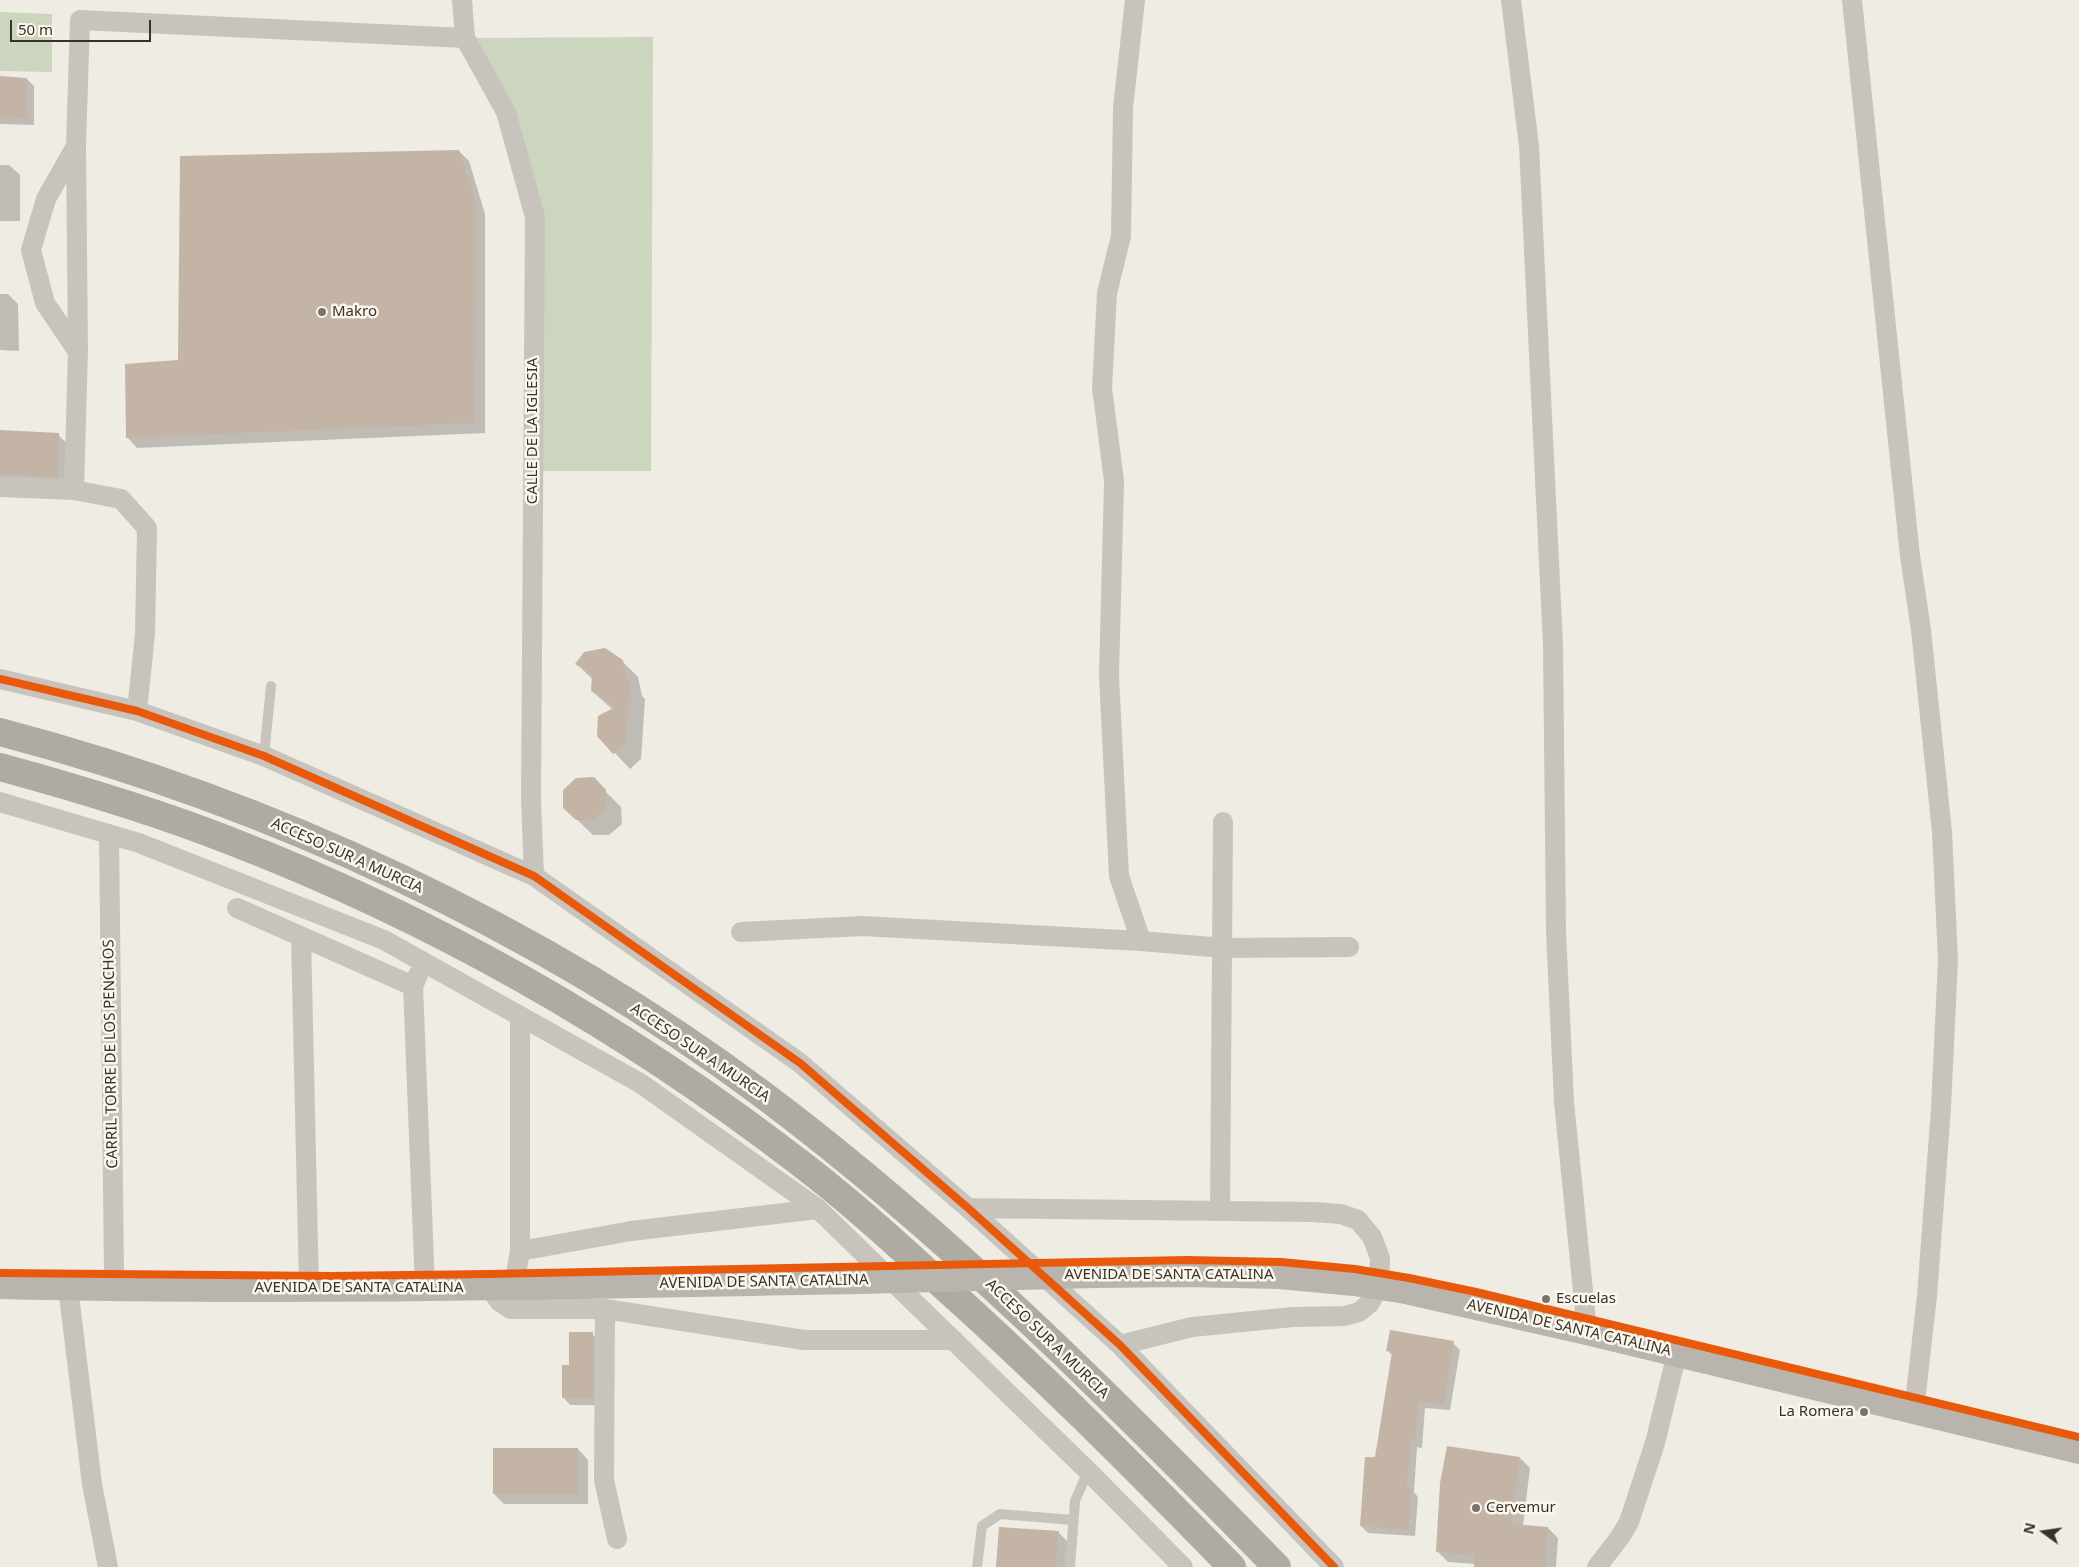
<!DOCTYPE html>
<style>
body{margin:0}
#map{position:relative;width:2079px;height:1567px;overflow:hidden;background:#efece4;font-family:"Noto Sans",sans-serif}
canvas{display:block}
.north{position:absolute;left:2019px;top:1507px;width:50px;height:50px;-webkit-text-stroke:4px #fbf7ed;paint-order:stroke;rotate:284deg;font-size:14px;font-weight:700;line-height:20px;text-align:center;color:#3a322a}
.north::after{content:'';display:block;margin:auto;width:18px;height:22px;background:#3a322a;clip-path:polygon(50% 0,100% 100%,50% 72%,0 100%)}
.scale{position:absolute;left:10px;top:20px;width:141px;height:22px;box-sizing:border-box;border:2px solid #3a322a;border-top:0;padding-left:6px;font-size:15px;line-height:18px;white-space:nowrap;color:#3a322a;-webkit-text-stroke:4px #fbf7ed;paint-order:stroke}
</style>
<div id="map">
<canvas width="2079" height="1567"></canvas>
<div class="north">N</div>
<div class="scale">50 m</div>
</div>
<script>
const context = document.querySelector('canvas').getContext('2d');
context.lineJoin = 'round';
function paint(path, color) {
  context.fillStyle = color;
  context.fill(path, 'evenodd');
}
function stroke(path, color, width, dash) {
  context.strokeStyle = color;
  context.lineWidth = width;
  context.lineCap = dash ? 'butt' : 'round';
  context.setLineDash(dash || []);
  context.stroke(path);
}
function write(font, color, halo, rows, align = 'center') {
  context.font = font + ' "Noto Sans",sans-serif';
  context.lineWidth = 5;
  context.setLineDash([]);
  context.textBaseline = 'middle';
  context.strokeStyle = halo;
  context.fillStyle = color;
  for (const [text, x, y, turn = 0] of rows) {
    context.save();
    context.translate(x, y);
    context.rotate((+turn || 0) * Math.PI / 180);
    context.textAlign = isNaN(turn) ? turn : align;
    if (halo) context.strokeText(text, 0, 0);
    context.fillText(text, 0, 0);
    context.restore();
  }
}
paint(new Path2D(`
 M0,12l52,2v58l-52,-1z
 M653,37l-2,434h-118l2,-254 -29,-105 -41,-74z`), '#ccd5be');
paint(new Path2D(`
 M0,78l27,1 7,7v39l-34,-1z
 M459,151l10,10 16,53v219l-348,15 -10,-11 52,-76z
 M0,165h9l11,10v46h-20z
 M0,294h8l10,10 1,47 -19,-1z
 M0,431l58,4 11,10 -1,42 -68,-4z
 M622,661l16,16 4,19 3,3 -4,60 -11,10 -32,-34 15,-25 -21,-19 1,-11 -16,-16z
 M593,779l28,28 1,17 -13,11h-16l-29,-28z
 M592,1334l8,7v64h-30l-7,-8 8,-30z
 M1453,1343l7,7 -10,60 -25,-2 -3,40 -5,-1 -3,45 4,5 -3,39 -47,-3 -7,-7 15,-68 17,-102 -5,-5z
 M578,1449l10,11v44h-84l-10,-10z
 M1520,1458l10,10 -7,58 25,2 10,10 -2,29h-81v-3l-27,-2 -10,-10z
 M1058,1532l10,10 -2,25h-69z`), '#0003');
paint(new Path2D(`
 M0,76l27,2v40l-27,-1z
 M459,150l17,52 -1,221 -349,15 -1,-74 53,-4 2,-204z
 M0,430l59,3 -1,44 -58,-3z
 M605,648l18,12 4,21 3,1 -4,61 -13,11 -16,-18 1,-20 17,-9 -24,-16 1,-16 -17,-11 9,-12z
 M594,777l12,13 1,18 -13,12h-18l-13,-12v-18l13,-12z
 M1390,1330l64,11 -10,62 -25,-1 -4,40 -4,-1 -4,47 5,1 -3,41 -49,-4 5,-69h10l17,-105 -6,-1z
 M569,1332h24v66h-31v-33h7z
 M1447,1446l73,11 -8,67 36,3 -3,40h-71v-12l-38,-3 4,-69z
 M493,1448h85v46h-85z
 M999,1527l60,4 -3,36h-60z`), '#c3b4a6');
stroke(new Path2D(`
 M264,756l7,-70
 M977,1567l5,-41 18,-12 73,6
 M1070,1567l5,-66 13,-30`), '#c8c4bd', 10);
stroke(new Path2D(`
 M462,0l3,38 41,74 29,105 -4,582 3,77
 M1135,0l-12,108 -2,128 -14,57 -5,95 12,93 -5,195 10,200 22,65
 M1511,0l18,146 24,499 3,287 8,170 23,229
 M1852,0l58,556 11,74 21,202 6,128 -7,148 -14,188 -13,115
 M75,148l-29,51 -15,51 14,53 33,49
 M0,487l74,3
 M0,679l137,32 127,45 270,120 266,187 168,145 152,137 214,222
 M137,711l8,-77 2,-106 -26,-29 -47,-9 4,-138 -2,-206 4,-126 385,18
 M0,802l139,41 245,97 256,143 178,126 270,262 95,96
 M109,834l5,440
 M237,908l176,78 5,-11
 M741,932l121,-6 279,15 82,7 126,-1
 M301,936l8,352
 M413,986l12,301
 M520,1016v235
 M968,1208l345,4 28,2 17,6 14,17 8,21 -1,27 -9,18 -11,9 -14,4 -52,1 -101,10 -72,18
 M1220,1211l3,-389
 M514,1286l6,-35 111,-20 187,-22
 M68,1287l24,197 16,83
 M489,1287l11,15 11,7h94l199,31h150
 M605,1309l-1,171 13,59
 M1597,1567l23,-30 9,-15 26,-79 22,-90`), '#c8c4bd', 20);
stroke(new Path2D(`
 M1096,1274l91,-1 93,2 74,7 52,8 181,41 492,119
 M0,1285c287,7 574,0 860,-5`), '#b9b4ad', 28);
stroke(new Path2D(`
 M0,732c268,70 540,196 762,362 187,140 352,306 515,473
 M0,767c77,21 154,44 228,73 205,79 398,189 572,323 46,35 89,74 131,112 105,93 203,192 301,292`), '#aeaba3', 28);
stroke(new Path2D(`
 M860,1280l236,-6`), '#b9b4ad', 28);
stroke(new Path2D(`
 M0,679l137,32 127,45 270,120 266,187 168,145 152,137 214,222
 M0,1273l331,3 157,-2 699,-14 94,2 74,7 54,9 67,14 603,145`), '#e8590c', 8);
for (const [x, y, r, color] of [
 [322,312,5,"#79736b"],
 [1546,1299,5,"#79736b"],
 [1864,1412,5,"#79736b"],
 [1476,1508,5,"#79736b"]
]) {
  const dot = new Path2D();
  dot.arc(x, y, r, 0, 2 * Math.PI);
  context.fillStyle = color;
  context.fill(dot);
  stroke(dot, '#fbf7ed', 2);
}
write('15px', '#3a322a', '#fbf7ed', [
 ["Makro",332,312],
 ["Escuelas",1556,1299],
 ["La Romera",1854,1412,"right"],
 ["Cervemur",1486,1508]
], 'left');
write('15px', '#3a322a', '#fbf7ed', [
 ["CALLE DE LA IGLESIA",533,431,-90],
 ["ACCESO SUR A MURCIA",347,856,24],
 ["ACCESO SUR A MURCIA",700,1053,34],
 ["CARRIL TORRE DE LOS PENCHOS",111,1054,-91],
 ["AVENIDA DE SANTA CATALINA",1169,1275],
 ["AVENIDA DE SANTA CATALINA",764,1282,-1],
 ["AVENIDA DE SANTA CATALINA",359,1288],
 ["AVENIDA DE SANTA CATALINA",1569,1328,13],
 ["ACCESO SUR A MURCIA",1047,1339,44]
]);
</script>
